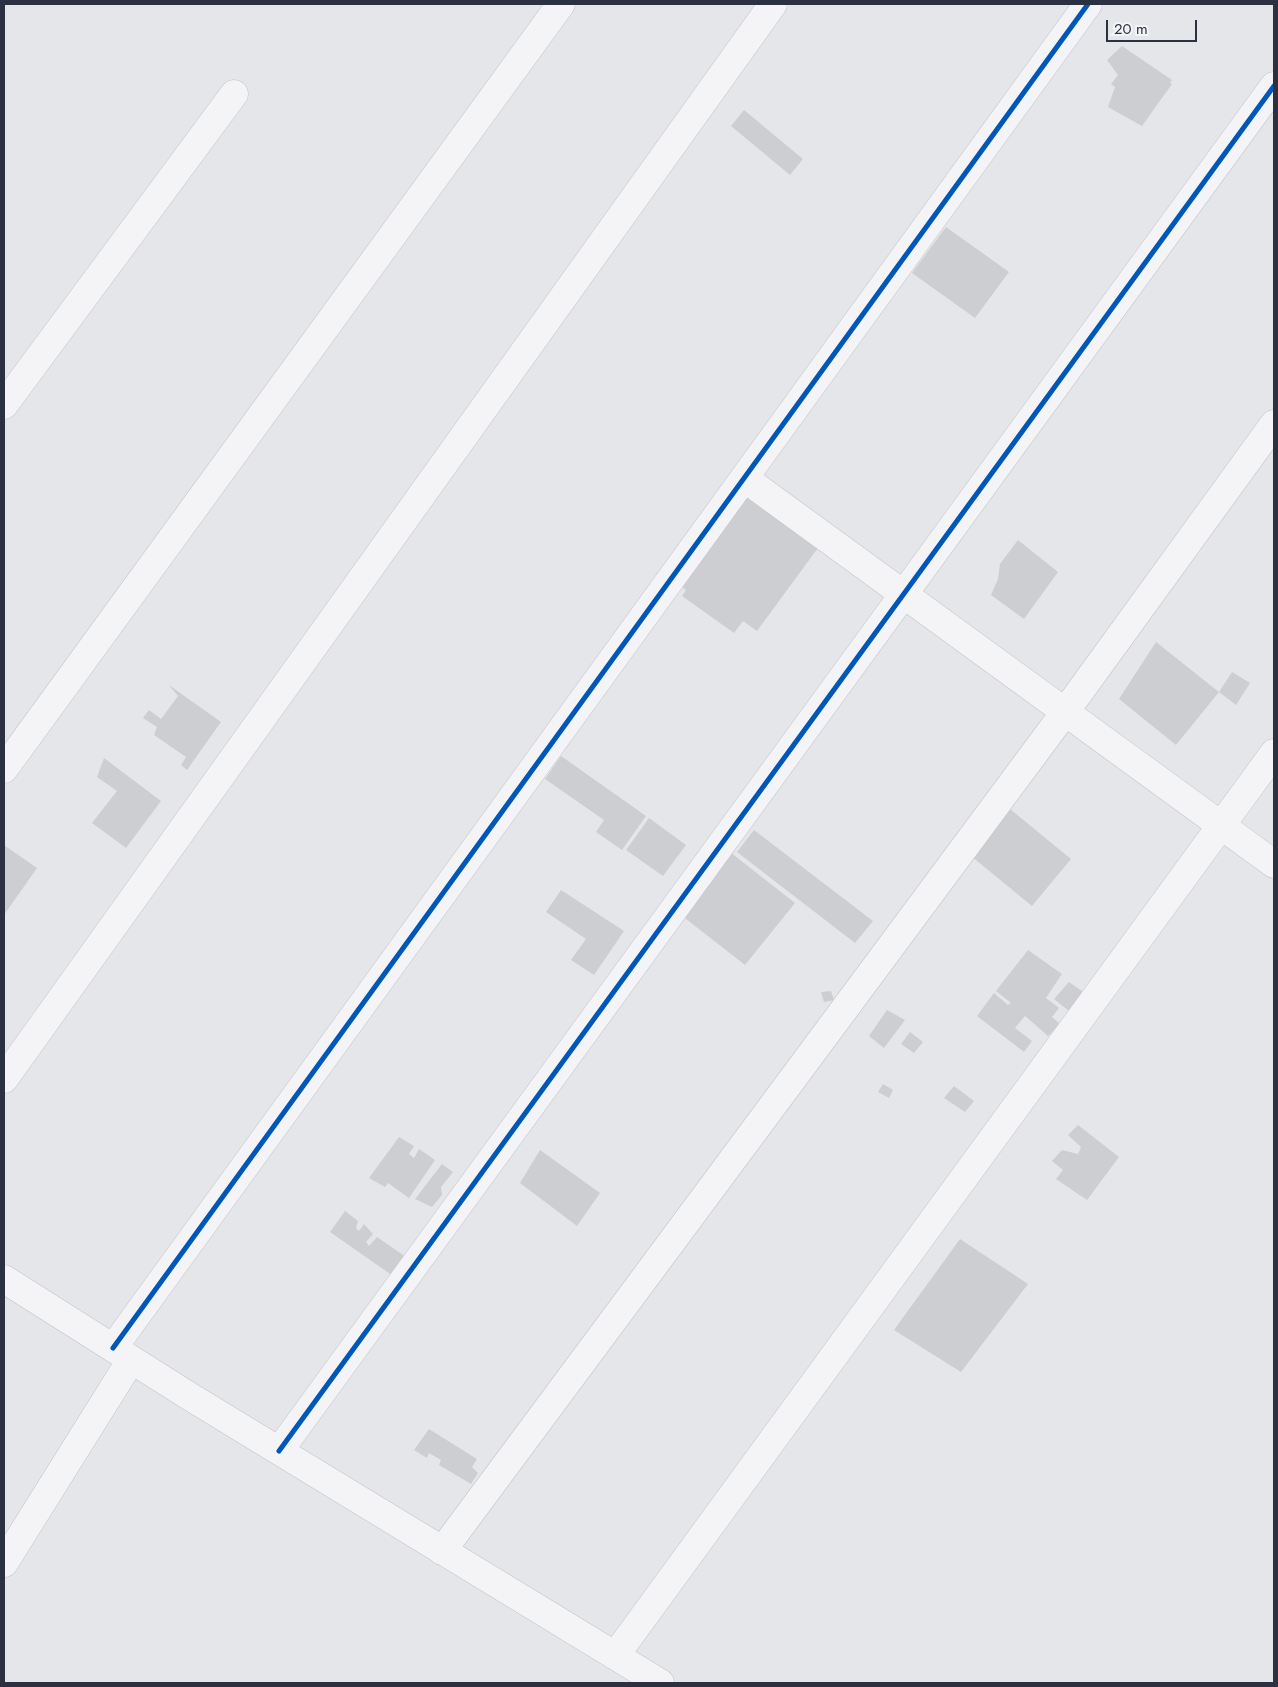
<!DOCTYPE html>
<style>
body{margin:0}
#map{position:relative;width:1278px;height:1687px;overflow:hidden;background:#e4e6e9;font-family:Jost,sans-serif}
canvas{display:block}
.frame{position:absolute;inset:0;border:5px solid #2c3141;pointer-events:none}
.scale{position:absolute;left:1106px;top:20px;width:91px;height:22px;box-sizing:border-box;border:2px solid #2c3141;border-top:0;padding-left:6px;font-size:15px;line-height:18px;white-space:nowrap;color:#2c3141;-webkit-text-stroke:4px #f3f4f8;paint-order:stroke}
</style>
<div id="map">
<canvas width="1278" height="1687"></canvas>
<div class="frame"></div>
<div class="scale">20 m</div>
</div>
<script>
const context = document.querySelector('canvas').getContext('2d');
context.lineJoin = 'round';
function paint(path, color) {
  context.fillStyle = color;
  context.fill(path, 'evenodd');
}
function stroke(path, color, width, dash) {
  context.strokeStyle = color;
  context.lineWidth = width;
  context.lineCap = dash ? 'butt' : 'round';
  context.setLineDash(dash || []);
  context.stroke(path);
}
paint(new Path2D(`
 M1122,46l50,34 -2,3 2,1 -30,42 -34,-19 7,-20 -4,-3 7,-9 -11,-15z
 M744,110l59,49 -13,16 -59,-49z
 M946,227l63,45 -34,46 -63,-45z
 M745,478l81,59 -69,94 -14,-10 -9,12 -52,-37 4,-6 -15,-11z
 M1018,540l40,32 -34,47 -33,-24 7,-16 2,-15z
 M1156,642l63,50 13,-20 18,11 -14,22 -17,-13 -43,53 -57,-46z
 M169,685l52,37 -34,48 -6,-5 5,-8 -32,-22 3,-8 -14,-9 6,-8 12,9 17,-23z
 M561,756l85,60 -24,34 -26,-18 8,-12 -59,-41z
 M104,758l57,43 -35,47 -34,-25 25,-32 -20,-14z
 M1010,809l61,50 -39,47 -61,-50z
 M649,818l37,27 -23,31 -37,-26z
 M754,830l119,91 -18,22 -118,-91z
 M4,845l33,23 -33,47z
 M730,852l65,51 -50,62 -64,-50z
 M561,890l63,41 -30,44 -23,-15 15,-21 -40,-27z
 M1028,950l34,24 -16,24 13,10 -7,9 8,7 -12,12 -23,-20 -10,12 17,13 -8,11 -47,-36 17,-23 14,12 3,-2 -15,-12z
 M1069,982l20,14 -15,19 -20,-16z
 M831,991l3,9 -10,2 -3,-10z
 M887,1010l18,10 -21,28 -15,-12z
 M910,1032l13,10 -9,11 -13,-9z
 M883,1084l10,6 -4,8 -11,-6z
 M954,1086l20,15 -9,11 -21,-14z
 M1078,1125l41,32 -32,43 -31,-21 7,-9 -11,-9 10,-11 16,4 3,-7 -13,-12z
 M399,1137l15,9 -5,8 5,4 5,-9 16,11 -26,38 -21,-15 -3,4 -16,-9z
 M540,1150l60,43 -23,33 -57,-43z
 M442,1164l11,8 -12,15 1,8 -10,12 -17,-8z
 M345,1211l13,10 -2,7 3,3 5,-7 9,10 -7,8 3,4 8,-9 29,20 -13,19 -63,-44z
 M960,1239l68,45 -67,88 -67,-42z
 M429,1429l48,30 -5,8 6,6 -7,11 -32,-19 2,-5 -12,-7 -2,5 -13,-8z`), '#cdced1');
const street = new Path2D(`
 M4,405l230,-311
 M744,478l530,386
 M4,769l557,-765
 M4,1079l769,-1075
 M4,1279l185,117 471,287
 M113,1348l975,-1344
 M279,1451l995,-1365
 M442,1551l623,-839 209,-288
 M4,1563l127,-203
 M615,1656l659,-903`);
stroke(street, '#c2c4c7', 29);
stroke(street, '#f4f4f6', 28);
stroke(new Path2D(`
 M113,1348l975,-1344
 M279,1451l995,-1365`), '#0057b8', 5);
</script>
